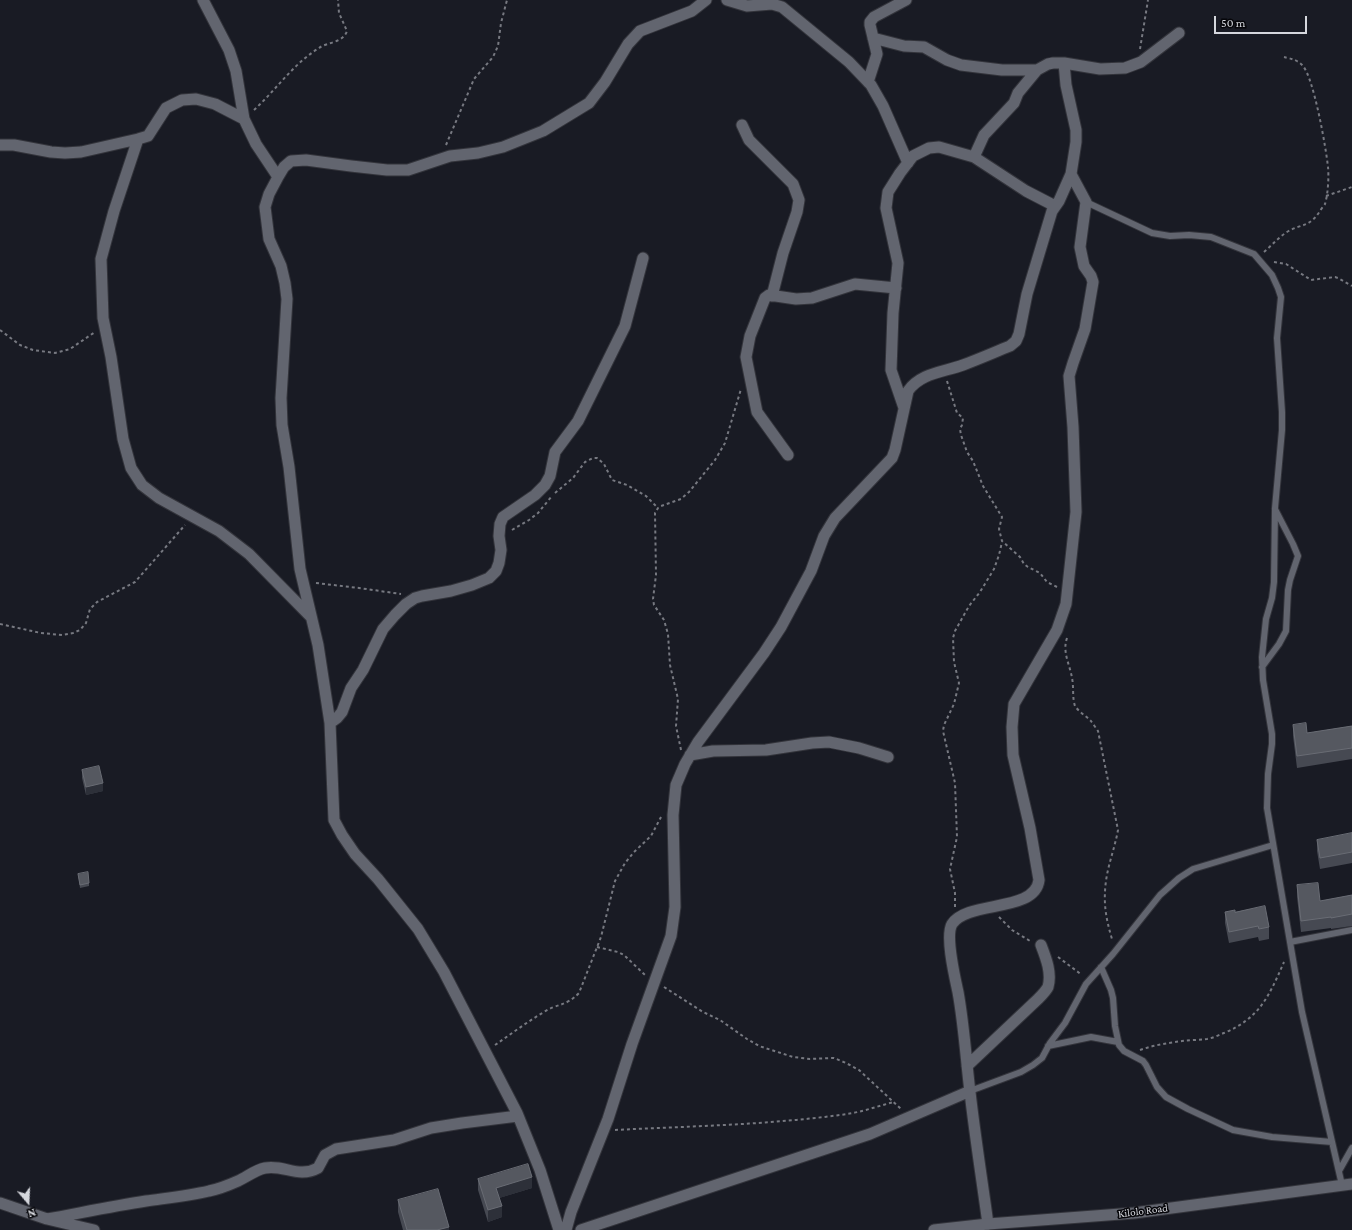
<!DOCTYPE html>
<style>
body{margin:0}
#map{position:relative;width:1352px;height:1230px;overflow:hidden;background:#191b24;font-family:"Crimson Pro",serif}
canvas{display:block}
.north{position:absolute;left:8px;top:1182px;width:40px;height:40px;-webkit-text-stroke:3px #06060a;paint-order:stroke;rotate:161deg;font-size:11px;font-weight:700;line-height:16px;text-align:center;color:#d5d7dd}
.north::after{content:'';display:block;margin:auto;width:14px;height:18px;background:#d5d7dd;clip-path:polygon(50% 0,100% 100%,50% 72%,0 100%)}
.scale{position:absolute;left:1214px;top:16px;width:93px;height:18px;box-sizing:border-box;border:2px solid #d5d7dd;border-top:0;padding-left:5px;font-size:12px;line-height:14px;white-space:nowrap;color:#d5d7dd;-webkit-text-stroke:3px #06060a;paint-order:stroke}
</style>
<div id="map">
<canvas width="1352" height="1230"></canvas>
<div class="north">N</div>
<div class="scale">50 m</div>
</div>
<script>
const context = document.querySelector('canvas').getContext('2d');
context.lineJoin = 'round';
function stroke(path, color, width, dash) {
  context.strokeStyle = color;
  context.lineWidth = width;
  context.lineCap = dash ? 'butt' : 'round';
  context.setLineDash(dash || []);
  context.stroke(path);
}
function paint(path, color) {
  context.fillStyle = color;
  context.fill(path, 'evenodd');
}
function write(font, color, halo, rows, align = 'center') {
  context.font = font + ' "Crimson Pro",serif';
  context.lineWidth = 3;
  context.setLineDash([]);
  context.textBaseline = 'middle';
  context.strokeStyle = halo;
  context.fillStyle = color;
  for (const [text, x, y, turn = 0] of rows) {
    context.save();
    context.translate(x, y);
    context.rotate((+turn || 0) * Math.PI / 180);
    context.textAlign = isNaN(turn) ? turn : align;
    if (halo) context.strokeText(text, 0, 0);
    context.fillText(text, 0, 0);
    context.restore();
  }
}
const service = new Path2D(`
 M1086,202l66,31 18,3 19,-1 22,2 43,17 18,21 6,13 3,9 -4,41 5,74v18l-7,78 -1,74 -2,16 -6,21 -4,38 1,23 9,54v10l-4,30 -1,34 35,204 40,173
 M1262,667l17,-23 7,-13 2,-41 2,-10 8,-24 -5,-12 -18,-35
 M1290,942l62,-12
 M1101,967l10,23 2,8 2,28 4,19 5,6 19,10 3,4 11,22 9,10 22,12 45,21 39,7 60,5
 M1048,1046l43,-9 27,5
 M970,1091l51,-19 12,-7 9,-7 8,-15 15,-20 21,-39 27,-30 47,-59 19,-17 14,-9 80,-24
 M1339,1171l13,-23`);
const minor = new Path2D(`
 M203,0l26,50 7,21 8,48 12,25 22,33
 M727,0l20,6 25,-2 10,3 67,55 22,23 12,21 25,57
 M873,38l31,8 20,1 23,13 14,5 41,5h35
 M868,82l9,-28 -7,-29v-3l4,-5 32,-17
 M742,125l7,15 44,44 6,16 -2,12 -14,41 -11,43
 M138,139l-24,72 -13,48 2,59 8,39 12,82 8,29 11,17 17,13 60,33 30,23 61,62
 M0,145h14l37,7 14,1 16,-1 57,-13 10,-3 18,-28 16,-8 14,-1 19,5 29,15
 M974,157l10,-22 30,-32 4,-10 19,-23 11,-6 5,-1h11l36,6 25,-1 16,-6 38,-29
 M904,408l-13,-38 2,-57 5,-50 -12,-55 2,-16 12,-19 13,-17 16,-8 10,-1 35,10 52,34 29,15
 M788,455l-31,-43 -11,-55 4,-21 15,-38 4,-3 27,4 16,-1 43,-14 41,4
 M330,723l7,-5 5,-6 9,-24 12,-18 20,-41 12,-14 11,-11 9,-6 7,-2 29,-5 21,-6 17,-7 7,-7 3,-8 2,-13 -2,-14 1,-12 3,-7 32,-22 10,-10 5,-9 5,-24 23,-31 47,-95 18,-68
 M690,755l23,-4 53,-1 46,-7 17,-1 30,6 29,9
 M967,1066l71,-67c3,-3 8,-8 10,-12 4,-14 -2,-29 -7,-42
 M0,1203l47,16 47,11
 M47,1219c33,-6 66,-13 99,-18 21,-3 42,-5 63,-10 10,-2 20,-6 29,-10 9,-4 17,-11 27,-13 19,-4 33,11 53,0l7,-13 11,-6 58,-9 37,-12 31,-5 56,-7
 M988,1224c-6,-44 -13,-88 -18,-132 -4,-33 -6,-67 -12,-100 -3,-14 -13,-56 -6,-68 16,-24 83,-11 87,-44l-9,-52 -17,-73 -1,-28 2,-23 43,-74 9,-26 10,-92 -3,-85 -4,-51 4,-13 12,-34 8,-47 -2,-6 -7,-10 -4,-19 6,-45 -15,-28
 M559,1230l-19,-60 -23,-57 -73,-141 -26,-43 -40,-50 -23,-25 -13,-19 -8,-15 -4,-97 -12,-78 -18,-76 -11,-102 -7,-42 -1,-27 6,-99 -2,-16 -4,-17 -12,-27 -4,-32 4,-13 9,-17 6,-10 7,-6 15,-1 45,6 36,4h21l42,-14 28,-3 25,-6 40,-16 46,-28 16,-21 23,-38 12,-13 52,-20 14,-11
 M566,1230l5,-18 37,-93 24,-75 39,-108 4,-29 -2,-92 3,-30 9,-21 13,-22 66,-89 17,-26 30,-56 13,-35 11,-18 57,-60 3,-8 13,-59c12,-18 36,-19 55,-26 16,-6 32,-13 47,-19l6,-5 3,-7 8,-40 25,-83 7,-10 12,-27 5,-32v-12l-10,-45 -2,-22
 M581,1230l289,-96 100,-43`);
const secondary = new Path2D(`
 M934,1230l54,-6 146,-11 218,-29`);
stroke(service, '#33343b', 8);
stroke(minor, '#33343b', 13);
stroke(secondary, '#33343b', 13);
stroke(new Path2D(`
 M1140,49l8,-49
 M254,110c22,-20 39,-46 65,-62 8,-6 24,-5 28,-17l-8,-18 -1,-13
 M446,145l28,-66 19,-22 5,-11 3,-23 6,-23
 M1326,196l26,-9
 M1264,252c8,-7 15,-15 23,-20 15,-9 22,-4 33,-21 1,-2 4,-5 5,-7 3,-10 4,-27 3,-37 -2,-19 -14,-88 -25,-101 -5,-6 -11,-7 -19,-9
 M1274,262l12,2 25,16 24,-3 3,1 14,8
 M0,330l20,15 13,5 22,3 15,-4 25,-17
 M947,381l10,32 6,5 -1,7 -2,4 1,6 6,17 6,9 10,25 19,31 -3,12 3,12 18,16 4,7 4,3 12,6 7,9 10,5
 M555,493l18,-15 12,-16 8,-4h4l7,6 8,16 15,5 19,11 12,12
 M512,530l17,-10 9,-7 14,-17
 M316,583l43,5 42,6
 M0,624l41,9 21,2 11,-2 7,-3 6,-7 4,-14 7,-7 38,-20 50,-57
 M1067,638c-5,14 3,27 5,40 2,9 0,19 3,28 4,6 11,10 16,15 2,3 5,7 7,10l20,99c-3,17 -10,35 -12,51 -3,22 0,38 6,58
 M681,750l-5,-24 2,-27 -8,-34 -2,-31 -4,-14 -10,-15 -1,-6 3,-24 -1,-62 3,-5 3,-2 20,-7 8,-7 26,-32 10,-17 16,-54
 M955,907v-14l-5,-24 7,-32 -2,-54 -12,-52 1,-6 10,-21 5,-21 -5,-21 -1,-24 2,-7 14,-25 11,-14 14,-23 5,-14 3,-13
 M999,917l13,13 18,11
 M597,947l21,5 6,3 21,20
 M1058,957l24,18
 M664,987l39,25 17,8 27,19 12,7 34,11 17,2 24,-1 12,5 13,7 42,39
 M495,1045c16,-11 32,-23 49,-33 14,-9 21,-5 35,-19l22,-56 14,-56 10,-18 9,-11 17,-16 10,-19
 M1140,1050c14,-5 28,-7 42,-9 8,-1 17,-1 25,-2 6,-1 12,-4 17,-6 36,-15 45,-37 60,-71
 M615,1130c77,-4 155,-5 232,-16 15,-2 31,-8 47,-12`), '#777981', 2, [3, 3]);
stroke(service, '#62656f', 6);
stroke(minor, '#62656f', 11);
stroke(secondary, '#62656f', 11);
paint(new Path2D(`
 M1293,725l14,8 45,-7v33l-55,9 -4,-32z
 M82,770l21,21 -17,4 -4,-17z
 M1352,833v30l-32,6 -3,-18v-11z
 M78,874l11,9v3l-9,2z
 M1297,885l23,16 32,-6v31l-21,3v-1l-30,4 -4,-35z
 M1225,912h10l34,15v12l-10,2 -1,-4 -29,6 -4,-20z
 M478,1179l54,9 -33,10 3,19 -14,5 -10,-32z
 M398,1200l51,30h-46l-5,-18z`), '#464952');
paint(new Path2D(`
 M103,783v8l-17,4v-8z
 M532,1177v11l-36,11v-11z
 M502,1206v11l-14,5v-12z
 M449,1227v3h-12z`), '#2d3039');
const building = new Path2D(`
 M1306,723l1,10 45,-7v22l-55,8 -4,-31z
 M99,766l4,17 -17,4 -4,-17z
 M1352,833v19l-32,6 -3,-18z
 M88,872l1,11 -9,2 -2,-11z
 M1318,883l2,18 32,-6v19l-21,4v-1l-30,4 -4,-36z
 M1265,906l4,21 -10,2 -1,-3 -29,6 -4,-20 10,-2v2z
 M528,1164l4,13 -36,11 6,18 -14,4 -10,-31z
 M438,1189l11,38 -12,3h-30l-9,-30z`);
paint(building, '#555860');
stroke(building, '#696c74', 1);
write('11px', '#d5d7dd', '#06060a', [
 ["Kilolo Road",1143,1211,-7]
]);
</script>
